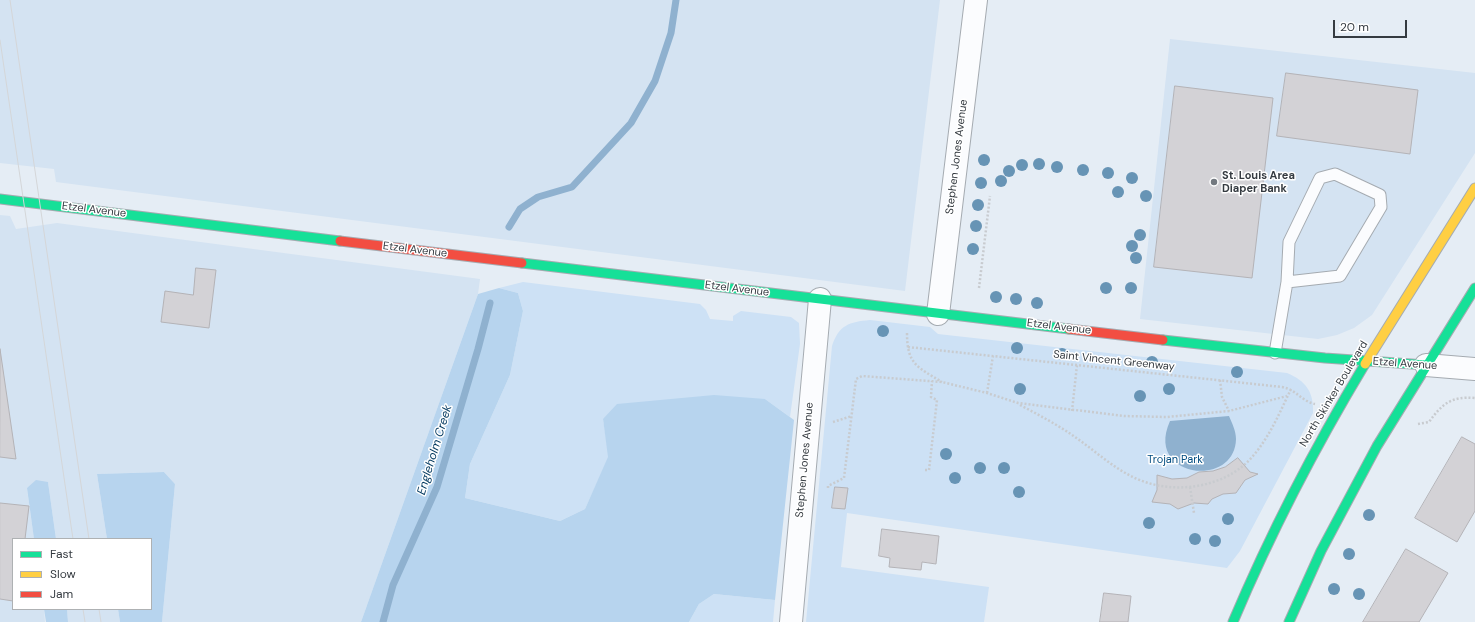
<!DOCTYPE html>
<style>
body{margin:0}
#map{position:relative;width:1475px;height:622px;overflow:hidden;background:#e5edf5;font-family:"DM Sans",sans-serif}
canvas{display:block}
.legend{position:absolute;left:12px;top:538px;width:140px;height:72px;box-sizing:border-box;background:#fff;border:1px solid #aeb1b3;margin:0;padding:5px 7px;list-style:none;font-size:12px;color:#353b41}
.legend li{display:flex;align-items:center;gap:8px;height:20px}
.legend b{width:20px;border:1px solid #aeb1b3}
.scale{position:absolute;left:1333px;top:20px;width:74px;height:18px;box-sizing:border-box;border:2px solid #353b41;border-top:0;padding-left:5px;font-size:12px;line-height:14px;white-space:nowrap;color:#353b41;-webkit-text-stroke:3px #fff;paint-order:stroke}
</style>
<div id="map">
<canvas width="1475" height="622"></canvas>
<ul class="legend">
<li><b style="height:5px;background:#16e098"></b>Fast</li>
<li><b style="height:5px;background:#ffcf43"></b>Slow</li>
<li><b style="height:5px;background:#f24e42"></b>Jam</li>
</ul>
<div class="scale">20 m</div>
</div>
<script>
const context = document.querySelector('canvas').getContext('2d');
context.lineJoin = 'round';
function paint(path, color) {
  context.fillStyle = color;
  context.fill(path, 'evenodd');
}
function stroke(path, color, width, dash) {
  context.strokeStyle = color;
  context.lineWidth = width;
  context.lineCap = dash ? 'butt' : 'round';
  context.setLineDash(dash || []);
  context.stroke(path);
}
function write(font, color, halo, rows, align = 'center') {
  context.font = font + ' "DM Sans",sans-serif';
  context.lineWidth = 3;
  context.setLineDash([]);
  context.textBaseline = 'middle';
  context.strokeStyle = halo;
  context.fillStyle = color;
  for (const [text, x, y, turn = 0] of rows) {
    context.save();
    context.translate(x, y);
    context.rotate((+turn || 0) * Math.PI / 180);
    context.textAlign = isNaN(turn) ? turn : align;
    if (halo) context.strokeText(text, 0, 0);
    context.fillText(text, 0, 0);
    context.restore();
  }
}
paint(new Path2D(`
 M0,0h940l-35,291 -849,-109 -2,-13 -54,-6z
 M1170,39l305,34v80l-103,162 -18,13 -17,7 -19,4 -178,-20z
 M0,215l10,1 6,13 41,-6 423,56 -2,15 -117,328h-199l13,-138 -11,-12 -67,2 10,65h-51l-8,-57 -21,6 7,51h-21v70h31l1,13h-45z
 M67,609h51l2,13h-52z`), '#d4e3f2');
paint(new Path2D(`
 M523,282l177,22 6,6 4,9 23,2v-5l8,-5 50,6 8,6 1,21 -10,73 -25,-18 -162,20 6,38 -24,52 -25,12 -95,-23 5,-34 40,-89 13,-64 -5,-18 -19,-5z
 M870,320l60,7 8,7 349,39c19,8 27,19 26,40l-73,138 -13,17 -380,-55 -6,54 148,20 -5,35h-178l26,-276c7,-21 17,-24 38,-26z
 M714,594l61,6 -2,22h-84l10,-18z`), '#cde1f5');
paint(new Path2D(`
 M499,288l19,5 5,18 -13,64 -40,89 -5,34 95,23 25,-12 23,-52 -5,-38 14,-15 97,-9 51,4 29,21 -19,180 -61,-6 -15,10 -10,18h-328l117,-328z
 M164,472l11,12 -13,138h-42l-2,-13h33v-70h-44l-10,-65z
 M36,480l12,2 8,57h-22l-7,-51z
 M44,609h23l1,13h-22z`), '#b7d4ee');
paint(new Path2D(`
 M1229,416c3,7 7,15 7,23 -1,50 -92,39 -66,-18z`), '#8fb1cf');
stroke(new Path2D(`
 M509,227l11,-18 18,-12 34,-10 59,-64 24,-42 16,-48 5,-33
 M383,622l10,-37 44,-98 41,-138 12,-46`), '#8fb1cf', 7);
const building = new Path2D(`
 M1286,73l132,17 -8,64 -133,-18z
 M1175,86l98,12 -21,180 -98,-11z
 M196,268l20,2 -7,58 -48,-6 4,-31 28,4z
 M0,349l16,110 -16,-2z
 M1462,437l13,7v67l-18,31 -42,-24z
 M1238,458l12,14 8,2 -13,6 -9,13 -13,1 -11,5 -4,5 -14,-1 -16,6 -8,-5 -18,-2 5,-12v-15l15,4 15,-1 12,-6 14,-1 12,-4z
 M835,487l13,1 -3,21 -13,-1z
 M0,503l29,3 -4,33h-12v62l-13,-2z
 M882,529l57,7 -3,28 -14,-2 -1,8 -32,-3 1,-9 -11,-2z
 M1406,549l42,24 -29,49h-56z
 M1104,593l27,3 -3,26h-28z`);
paint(building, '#d3d2d6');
stroke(building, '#b4b3b7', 1);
const lane = new Path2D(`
 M1275,353l12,-71 2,-40 31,-64 15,-4 45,21 1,12 -41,69 -53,6`);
const street = new Path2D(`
 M938,314l38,-314
 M1426,365l49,4
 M791,622l29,-323`);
const fast = new Path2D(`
 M0,199l340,42
 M522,263l547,66
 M1163,340l162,18 101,7
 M1233,622c38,-90 82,-175 132,-258
 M1289,622l32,-71 56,-105 98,-158`);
const slow = new Path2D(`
 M1365,364l110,-176`);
const jam = new Path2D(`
 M340,241l182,22
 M1069,329l94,11`);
stroke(lane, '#a5abb1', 13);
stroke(street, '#a5abb1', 24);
stroke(fast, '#a5abb1', 11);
stroke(slow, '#a5abb1', 11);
stroke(jam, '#a5abb1', 11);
stroke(new Path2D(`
 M979,288l11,-92
 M907,333c0,31 10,34 35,49
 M908,347l374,40c15,3 19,14 33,17
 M1220,380l2,17 7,14
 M987,393l6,-37
 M1020,405c19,10 38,20 55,32 19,13 37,30 58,40 38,19 92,12 120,-21 17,-20 27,-44 38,-67
 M1072,411l5,-46
 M833,422l19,-6
 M1418,424l11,-2c13,-18 22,-26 46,-24
 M925,470h4l8,-70 -6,-3 1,-16
 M1190,487l4,26
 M828,488v-2l16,-8 12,-99 6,-3 80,6 45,11 31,10 106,13 43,1 62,-6 58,-15`), '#c8cbcf', 2.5, [2, 2]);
stroke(lane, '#fbfcfe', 11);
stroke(street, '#fbfcfe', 22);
stroke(fast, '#16e098', 9);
stroke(slow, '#ffcf43', 9);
stroke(jam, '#f24e42', 9);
stroke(new Path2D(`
 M10,0l79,539
 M0,40l73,499
 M83,609l2,13
 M99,609l2,13`), '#d4d6d8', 1);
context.fillStyle = '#6794b5';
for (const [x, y] of [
 [984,160],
 [1039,164],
 [1022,165],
 [1057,167],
 [1083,170],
 [1009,171],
 [1108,173],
 [1132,178],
 [1001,181],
 [981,183],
 [1118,192],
 [1146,196],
 [978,205],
 [976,226],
 [1140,235],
 [1132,246],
 [973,249],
 [1136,258],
 [1106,288],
 [1131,288],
 [996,297],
 [1016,299],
 [1037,303],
 [883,331],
 [1017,348],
 [1062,354],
 [1152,362],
 [1237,372],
 [1020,389],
 [1169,389],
 [1140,396],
 [946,454],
 [980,468],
 [1004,468],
 [955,478],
 [1019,492],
 [1369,515],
 [1228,519],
 [1149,523],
 [1195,539],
 [1215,541],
 [1349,554],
 [1334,589],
 [1359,594]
]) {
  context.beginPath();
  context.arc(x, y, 6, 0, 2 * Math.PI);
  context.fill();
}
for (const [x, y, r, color] of [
 [1214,182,4,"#737980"]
]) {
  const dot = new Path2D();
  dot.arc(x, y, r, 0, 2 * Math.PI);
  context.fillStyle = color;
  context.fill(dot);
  stroke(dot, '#fff', 1.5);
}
write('11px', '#353b41', '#fff', [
 ["Stephen Jones Avenue",957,157,-83],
 ["Etzel Avenue",94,210,7],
 ["Etzel Avenue",415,250,7],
 ["Etzel Avenue",737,289,7],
 ["Etzel Avenue",1059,327,7],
 ["Saint Vincent Greenway",1114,361,6],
 ["Etzel Avenue",1405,364,4],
 ["North Skinker Boulevard",1334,394,-59],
 ["Stephen Jones Avenue",805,460,-85]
]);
write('bold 11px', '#353b41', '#fff', [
 ["St. Louis Area",1222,176],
 ["Diaper Bank",1222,189]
], 'left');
write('11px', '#004c80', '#fff', [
 ["Trojan Park",1175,460]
]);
write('italic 12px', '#00375e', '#fff', [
 ["Engleholm Creek",435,450,-73]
]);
</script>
